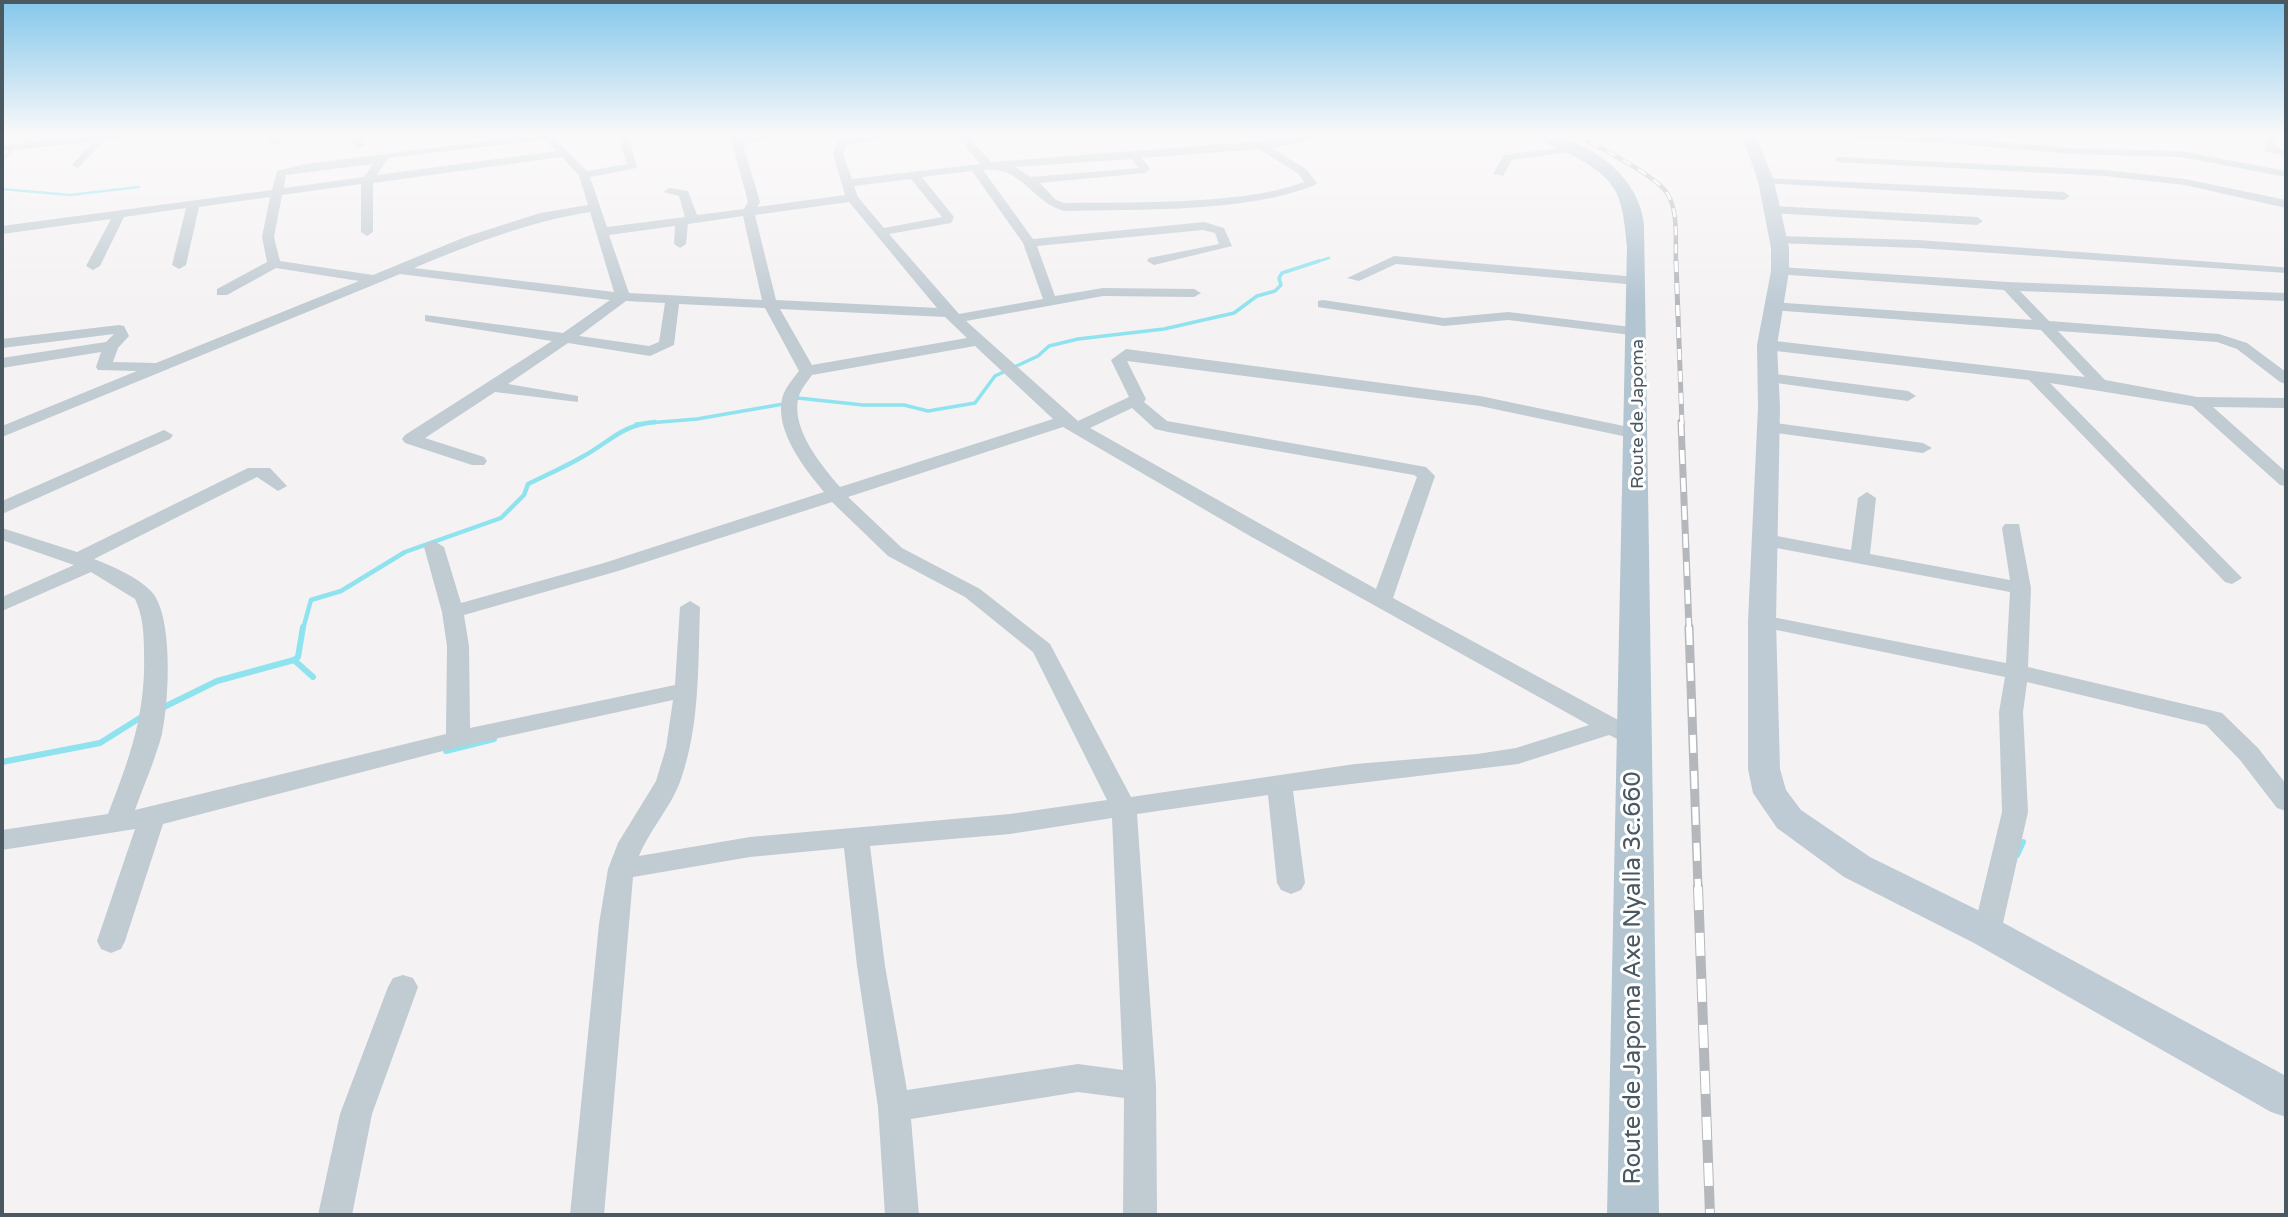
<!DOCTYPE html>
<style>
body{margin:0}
#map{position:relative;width:2288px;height:1217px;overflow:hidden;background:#f5f2f3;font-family:"Varela Round",sans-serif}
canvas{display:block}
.frame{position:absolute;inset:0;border:4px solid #495861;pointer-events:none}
</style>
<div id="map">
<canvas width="2288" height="1217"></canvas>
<div class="frame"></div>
</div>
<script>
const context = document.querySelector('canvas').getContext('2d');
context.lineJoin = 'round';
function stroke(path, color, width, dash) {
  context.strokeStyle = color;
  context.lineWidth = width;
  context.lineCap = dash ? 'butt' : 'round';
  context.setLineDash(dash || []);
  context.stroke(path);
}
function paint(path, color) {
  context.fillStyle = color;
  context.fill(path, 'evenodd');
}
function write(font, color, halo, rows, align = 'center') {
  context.font = font + ' "Varela Round",sans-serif';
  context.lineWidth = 6;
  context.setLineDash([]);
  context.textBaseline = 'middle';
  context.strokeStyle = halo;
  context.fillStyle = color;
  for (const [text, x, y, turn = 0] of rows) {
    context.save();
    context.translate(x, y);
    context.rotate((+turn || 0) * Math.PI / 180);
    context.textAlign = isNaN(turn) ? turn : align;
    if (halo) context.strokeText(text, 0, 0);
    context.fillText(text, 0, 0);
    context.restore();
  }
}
stroke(new Path2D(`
 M2,160l10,-11 16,-9v-5
 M2,189l68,6 69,-8
 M1313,263l16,-5`), '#8ee3ef', 2.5);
stroke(new Path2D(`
 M636,424l61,-5 92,-16 9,-5 65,7h41l24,6 47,-8 20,-27 43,-20 11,-10 29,-7 86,-10 70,-16 23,-17 18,-5 6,-6 -2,-7 3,-5 37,-12`), '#8ee3ef', 3.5);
stroke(new Path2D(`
 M303,629l8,-29 30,-9 64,-39 96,-34 23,-23 4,-11c18,-9 37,-17 54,-27 28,-15 39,-32 73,-35`), '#8ee3ef', 4.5);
stroke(new Path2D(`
 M294,660l19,17
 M162,708l55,-27 77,-21 4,-3 5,-30
 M446,751l48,-12
 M2,762l98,-19 43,-27
 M2017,855l6,-13`), '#8ee3ef', 6);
paint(new Path2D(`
 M98,135h43l-37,6 -26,27 -6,-3 20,-23 -90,9v-6z
 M267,135h10l4,8 -9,2z
 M344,135h11l11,11 -9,2z
 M535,135h15l37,36 40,-7 -9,-29h10l9,33 -47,9 17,50 78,-10 -6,-21 -16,-4 6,-4 19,3 9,24 47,-6 4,-7 -18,-67 48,2 -35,7 17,58 -3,5 88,-12 -12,-41 6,-19h10l-1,3 56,-3 -58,10 -3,9 9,25 128,-15 -24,-29h11l24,27 346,-27 -65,13 35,22 10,13 -2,2c-69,28 -176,24 -251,26 -33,-9 -42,-46 -81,-41l50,69 171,-17 20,6 8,18 -78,19 -7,-4 2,-3 70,-14 -4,-11 -12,-3 -166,16 18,50 48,-8 91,1 7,4 -7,4 -91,-1 -137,25 112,100 51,-24 -18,-37 15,-11 354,47 163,34 3,4 -9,5 -157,-33 -353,-45 19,38 -2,3 23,19 259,46 9,9 -42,122 251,136 4,6 -4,6 -8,2 -27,-13 -91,29 -225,27 12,92 -4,7 -10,4 -10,-4 -4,-7 -9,-88 -131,19 19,272 1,129h-34l1,-117 -46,-6 -167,27 8,96h-34l-7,-108 -21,-141 -13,-118 -94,9 -117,20 -29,338h-34l29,-291 9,-55 10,-26 38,-62 10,-33 7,-48 -215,47 -295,77 -38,117 -4,8 -10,4 -10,-4 -4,-8 38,-112 -133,21v-20l106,-16c22,-57 38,-100 36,-162 0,-17 -1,-37 -9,-53l-44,-27 -89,39v-14l72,-32 -72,-25v-12l75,24 171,-84h22l17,18 -9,5 -21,-14 -163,82c20,8 42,17 57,32 23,24 18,112 11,143 -7,26 -18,51 -27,76l311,-76 1,-88 -5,-34 -18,-65 3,-4 7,-2 10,6 17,56 143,-40 220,-71c-19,-23 -49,-60 -42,-93 2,-10 11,-20 17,-28l-34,-63 -86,-4 -5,41 -24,11 -82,-13 -60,41 70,12v6l-83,-10 -70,46 59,19 3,4 -3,4h-12l-67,-22 -3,-4 3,-4 147,-94 -122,-19 -5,-1v-6l138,18 47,-33 -210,-26 -398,163v-11l135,-55 -39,-1 -2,-3 5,-15 -99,16v-10l104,-16 8,-8 -112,14v-9l117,-14 5,1 5,10 -11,12 -5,14 43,1 203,-82 -83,-13 -49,27h-10v-6l50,-27 -5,-25 8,-40 -71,10 -13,58 -7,4 -7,-4 14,-57 -62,9 -24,49 -7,4 -7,-4 25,-47 -109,15v-8l270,-36 5,-19 28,-7zM544,140l12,11 -179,24 11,-17zM1259,149l40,25 5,8c-59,23 -173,20 -239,21l-9,-3 -16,-17 105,-10 5,-4 -8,-11zM562,157l17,19 9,29 -48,8 -75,24 -92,38 -93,-14 -6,-24 8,-42 79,-11v48l6,4 6,-4v-49zM1132,159l6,9 -107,9 -16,-10zM373,164l-9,13 -80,11 2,-13zM972,171l51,72 20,56 -84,15 -70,-80 62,-11 3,-6 -32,-40zM911,179l31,38 -58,11 -26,-31 -4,-11zM849,202l88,106 -161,-8 -21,-85zM590,212l24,80 -200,-24c58,-24 114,-46 176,-56zM743,216l19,84 -133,-7 -20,-58 66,-9 -1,18 6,4 6,-4 2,-20zM626,301l39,2 -6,39 -10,4 -70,-10zM780,309l165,8 22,21 -155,27zM975,346l78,73 -213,68c-19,-22 -48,-57 -42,-88 2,-9 9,-17 14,-24zM1132,408l23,21 13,3 246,43 3,2 -41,112 -286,-161zM1063,427l187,109 339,189 -73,23 -39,6 -122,10 -224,33 -81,-153 -70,-55 -78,-41 -54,-51zM832,502l56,54 77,41 68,55 74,148 -97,14 -260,23 -111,19c11,-27 33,-50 42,-77 19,-54 17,-115 19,-172l-10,-6 -10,6 -5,78 -205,43 -1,-82 -5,-31 154,-44zM1112,818l11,252 -45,-6 -171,26 -22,-124 -15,-120 140,-12z
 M1839,135h114l3,3 115,10 110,3 105,20v6l-105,-20 -110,-3 -126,-11 -101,-5z
 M2267,135h10l-3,12 12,3v6l-22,-5z
 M1574,146l4,1v4l-66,9 -9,16 -10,-2 11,-19z
 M1840,157l265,13 80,9 101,21v8l-101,-23 -80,-9 -269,-14v-4z
 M1766,178l298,14 6,4 -6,4 -302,-17 -2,-2z
 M1774,206l203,11 6,4 -6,4 -207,-12v-6z
 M1779,236l140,4 362,27 5,1v5l-367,-25 -145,-5v-6z
 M1394,256l244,21 7,4 -7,4 -242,-21 -37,17 -12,-3z
 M1780,267l228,15 278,11v8l-266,-10 29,30 170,13 28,9 39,29v12l-6,-2 -43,-33 -20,-7 -159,-11 47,49 92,17 89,1v10l-73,-1 73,65v14l-6,-1 -88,-79 -142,-23 192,195 -10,6 -7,-2 -196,-202 -262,-30 -8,-5 8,-5 318,37 -44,-47 -270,-20 -7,-4 7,-4 261,18 -28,-30 -229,-16 -2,-3z
 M1323,300l121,18 64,-6 131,16 7,4 -7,4 -131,-16 -64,6 -126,-19v-6z
 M1768,373l140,18 8,5 -8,5 -146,-20v-6z
 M1768,422l155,21 9,5 -9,5 -161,-22 -2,-4 2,-4z
 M164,430l9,5 -3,4 -168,75v-13z
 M1867,492l9,6 -6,56 140,26 -8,-52 3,-4h14l12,64 -3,79 194,46 36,35 28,36v27l-9,-3 -37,-48 -34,-35 -179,-43 -4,30 5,100 -27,120 -4,8 -10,3 -10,-3 -4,-8 29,-120 -3,-100 6,-35 -243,-50 -11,-6 11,-6 244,48 4,-71 -244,-46 -10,-6 10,-6 85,16 7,-52z
 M403,975l10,3 5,9 -46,127 -20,101h-34l22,-101 48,-127 5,-9z`), '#c0cbd2');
paint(new Path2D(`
 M1742,135h14l18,46 15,67v23l-12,74 3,62 -4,214 4,148 6,21 15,20 69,47 130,64 286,155v41l-15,-5 -297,-169 -130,-66 -67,-49 -24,-35 -5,-24v-148l10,-214 -1,-62 14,-74v-23l-13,-67z`), '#becbd4');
paint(new Path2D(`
 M1536,135c48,0 103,39 108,89l15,991h-52l20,-969c-5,-52 -8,-66 -57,-92 -11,-6 -26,-10 -34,-19z`), '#b2c5d1');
const railFar4 = new Path2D(`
 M1575,135c22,11 79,39 92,58 12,18 8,50 9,70`);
const railFar3 = new Path2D(`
 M1676,261l6,163`);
const railFar2 = new Path2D(`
 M1681,422l8,207`);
const railFar1 = new Path2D(`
 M1689,627l9,261`);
const rail = new Path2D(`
 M1698,887l12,328`);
stroke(railFar4, '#b4b8bd', 4.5);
stroke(railFar3, '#b4b8bd', 5);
stroke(railFar2, '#b4b8bd', 7);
stroke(railFar1, '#b4b8bd', 9);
stroke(rail, '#b4b8bd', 10);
stroke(railFar4, '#fff', 2.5, [9]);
stroke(railFar3, '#fff', 3.5, [11]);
stroke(railFar2, '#fff', 4.5, [14]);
stroke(railFar1, '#fff', 6, [18]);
stroke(rail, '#fff', 8, [23]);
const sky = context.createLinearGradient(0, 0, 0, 305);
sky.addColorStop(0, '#84c7eb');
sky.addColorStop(0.44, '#faf9fa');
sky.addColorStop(1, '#faf9fa00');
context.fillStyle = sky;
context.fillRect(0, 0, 2288, 305);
write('18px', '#495861', '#fff', [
 ["Route de Japoma",1638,414,-90]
]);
write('24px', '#495861', '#fff', [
 ["Route de Japoma Axe Nyalla 3c.660",1634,978,-90]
]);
</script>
